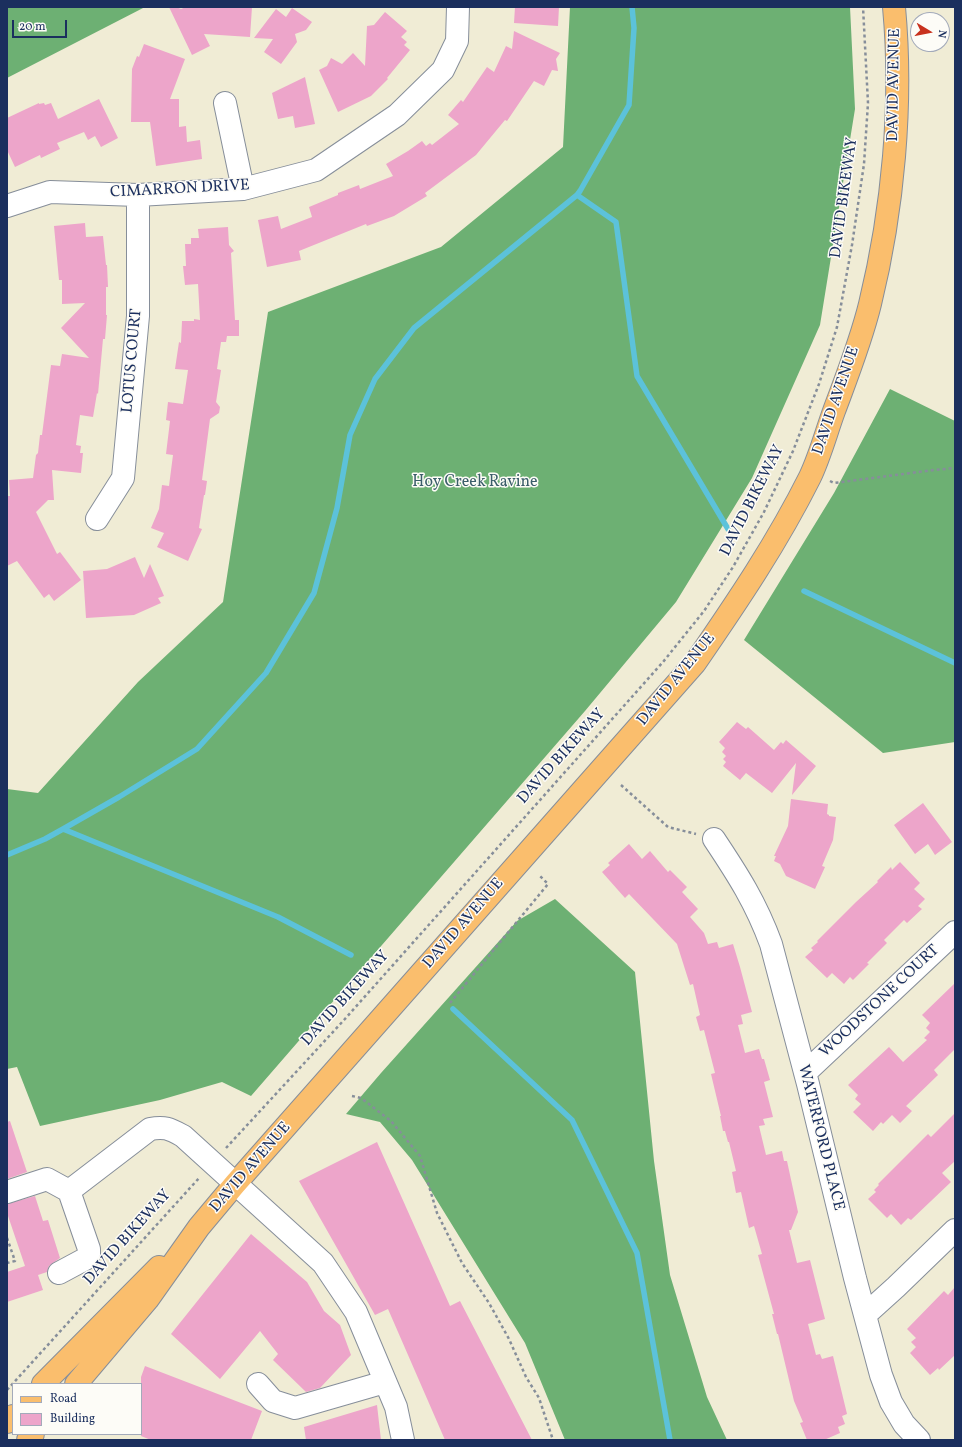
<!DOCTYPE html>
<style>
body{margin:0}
#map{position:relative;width:962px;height:1447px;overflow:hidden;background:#f0ecd5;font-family:Vollkorn,serif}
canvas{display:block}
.frame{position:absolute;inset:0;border:8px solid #1b2f5e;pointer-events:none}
.legend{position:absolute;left:12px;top:1383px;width:130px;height:52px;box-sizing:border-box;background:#fdfcf7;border:1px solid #a3aaba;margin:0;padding:5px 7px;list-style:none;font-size:12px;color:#1b2f5e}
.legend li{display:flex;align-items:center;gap:8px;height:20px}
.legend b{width:20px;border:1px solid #a3aaba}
.north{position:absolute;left:910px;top:12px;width:40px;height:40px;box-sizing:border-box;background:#fdfcf7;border:1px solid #a3aaba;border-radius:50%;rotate:100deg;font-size:11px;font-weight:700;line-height:16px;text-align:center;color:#1b2f5e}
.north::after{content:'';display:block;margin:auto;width:14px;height:18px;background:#c8321e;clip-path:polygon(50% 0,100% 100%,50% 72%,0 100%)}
.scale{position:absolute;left:12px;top:20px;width:55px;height:18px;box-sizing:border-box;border:2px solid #1b2f5e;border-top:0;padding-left:5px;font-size:12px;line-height:14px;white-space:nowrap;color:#1b2f5e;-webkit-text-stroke:3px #fdfcf7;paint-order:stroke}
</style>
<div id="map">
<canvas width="962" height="1447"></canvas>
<div class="frame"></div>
<ul class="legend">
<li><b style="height:5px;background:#fabe6d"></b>Road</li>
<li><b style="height:11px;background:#eda5ca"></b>Building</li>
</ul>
<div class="north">N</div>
<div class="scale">20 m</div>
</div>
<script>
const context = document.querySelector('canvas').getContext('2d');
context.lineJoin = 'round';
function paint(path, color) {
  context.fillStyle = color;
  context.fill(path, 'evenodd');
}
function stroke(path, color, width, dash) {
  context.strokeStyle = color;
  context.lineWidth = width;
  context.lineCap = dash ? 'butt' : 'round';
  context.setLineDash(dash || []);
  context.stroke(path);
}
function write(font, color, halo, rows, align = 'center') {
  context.font = font + ' Vollkorn,serif';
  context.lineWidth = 3;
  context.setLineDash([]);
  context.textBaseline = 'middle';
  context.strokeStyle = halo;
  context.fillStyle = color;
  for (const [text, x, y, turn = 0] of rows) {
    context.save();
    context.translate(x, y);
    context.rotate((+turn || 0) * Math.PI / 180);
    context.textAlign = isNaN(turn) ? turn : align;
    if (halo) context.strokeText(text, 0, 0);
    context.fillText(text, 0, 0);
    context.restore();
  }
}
paint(new Path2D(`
 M7,7h138l-138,71z
 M570,7h280l5,102 -35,216 -68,153 -76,124 -91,109 -334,385 -29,-14 -62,18 -120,26 -23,-59 -10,2v-280l31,4 100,-111 85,-80 45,-290 173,-65 122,-100z
 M890,389l65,32v321l-72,11 -139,-113 90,-147z
 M555,899l80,73 19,189 16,114 37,122 20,43h-162l-40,-97 -113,-183 -32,-38 -34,-8 35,-41 136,-152z`), '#6db073');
stroke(new Path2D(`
 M577,195l39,27 21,154 91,153
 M804,591l151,72
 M63,829l215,88 73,38
 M7,855l38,-16 18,-10 56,-32 78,-48 69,-76 48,-80 23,-85 13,-73 25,-56 39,-51 163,-133 3,-4 49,-86 5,-77 -2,-21
 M453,1009l119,111 65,133 33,187`), '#5cc2da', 5.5);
paint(new Path2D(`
 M169,7h7l5,2 5,-2h66l-2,30 -46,-3 6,12 -18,9z
 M515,7h44l-1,19 -44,-3z
 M292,8l20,14 -6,8 -11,4 2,8 -16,22 -17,-12 9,-13 -19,-1 22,-29 10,8z
 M385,12l22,19 -6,6 6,5 -3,3 6,5 -23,28 1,1 -17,17 -33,16 -19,-42 8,-4 4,-8 11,6 11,-11 12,13 2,-40 7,-1z
 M514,31l46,22 -4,6 2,12 -6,-1 -8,16 -10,-5 -27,40 -2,-1 -29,35 -51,38 2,3 -33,20 -27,10 -1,-2 -67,27 2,9 -34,7 -9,-47 20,-4 3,13 31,-12 -3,-10 29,-12v-2l21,-8 1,4 33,-13 -7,-12 22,-13 14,-10 4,5 4,-3 2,2 27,-21 -11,-9 13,-15 2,2 24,-35 7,5 12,-26 6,3z
 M144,44l41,15 -15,40h9v28l7,-1 1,16 13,-2 2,19 -46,7 -6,-44h-19l1,-53 5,-13 2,1z
 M305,77l10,47 -20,4 -2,-12 -15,3 -6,-26z
 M99,99l19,39 -17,9 -6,-11 -7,4 -4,-8 -27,11 3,6 -19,9 -1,-3 -25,12 -8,-17v-32l32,-15v1l5,-1 1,2 6,-2 7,16z
 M85,223l1,14 17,-1 3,29h1l1,22h-2v28h1l-2,24h-2l-5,55 -1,-1 -4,24 -13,-2 -4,30 5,1 -1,7h3l-2,20 -29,-3 2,30h-6l-12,12 21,42 3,-2 21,28 -27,21 -5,-7 -5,4 -27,-37 -10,5v-70h3l-1,-16 24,-2 3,-23 2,-2 2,-18h2l9,-70 9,1 2,-12 27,4 -28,-30 24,-25 -23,1v-24h-3l-5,-54z
 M228,227l1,18 5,6 -3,2 4,67h4v16h-12l-1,6h-5l-4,27 4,1 -5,32 4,5 -1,6 -9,6 -8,61 5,1 -2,14h-1l-5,33 3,1 -14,32 -31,-14 7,-14 -13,-5 8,-19 3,-24 7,1 4,-31 -7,-1 4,-33 -4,-1 2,-18 15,2 5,-34 -13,-1 4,-27 2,1 1,-22h12v-2l6,1 -2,-36 -13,1 -2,-19h3l-1,-22h6v-6h8l-1,-9z
 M135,557l9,21 6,-14 14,32 -6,2 3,5 -27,12 -48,3 -3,-47 24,-2z
 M737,722l9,7 2,-2 26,23 7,-8 2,2 3,-4 30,26 -24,29 4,-32 -24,30 -26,-20 -6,7 -17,-14 3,-4 -3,-3 3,-3 -4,-4 3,-4 -6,-6z
 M791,799l37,5 -1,10 2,1v1l7,1 -3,23 -11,26 3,1 -10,22 -29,-13 -6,-12 -6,-3 2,-5h-2l14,-30z
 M923,803l29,39 -17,13 -7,-11 -13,10 -21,-29z
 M629,844l13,15 8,-8 18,21 2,-2 17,17 -5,5 16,17 -8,8 14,16 4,11 9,-2 2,6 14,-4 7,23 12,45 -11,3 2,9 -5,1 7,28 14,-4 3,10h2l6,21 -6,2 9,35 -10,2 2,6 -6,1 7,29 16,-4 2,10h3l11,51 -7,18h-2l8,33 13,-3 15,59 -17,5 8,31 4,-1 2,5 11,-3 14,58 -5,2 3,8 -7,3 2,6 -16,7h-17l-7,-17 3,-1 -9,-21 -16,-67h-1l-5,-20h2l-16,-59 4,-1 -8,-28 -5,2 -8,-36 -5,1 -4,-21 4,-1 -7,-29h-1l-3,-11h-2l-3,-15h1l-10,-42 4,-1 -11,-43 -4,1 -4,-14 4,-2 -7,-31 -3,1 -13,-41 -48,-50 -4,4 -23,-26 8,-7 -2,-2z
 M900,862l20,21 -6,6 11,10 -7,7 4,3 -15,14 -3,-3 -20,20 3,3 -20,20 2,1 -16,16 -3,-3 -6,7 -12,-11 -5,5 -22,-21 8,-7 -2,-2 7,-6 -1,-1 39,-39 22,-20 -1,-1 14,-14 1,3z
 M955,983v66l-21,21 4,5 -32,31 6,5 -12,12 -8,-8 -9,9 -2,-2 -8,9 -20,-19 8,-8 -6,-5 3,-4 -10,-10 41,-38 14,15 24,-22 -3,-2 6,-6 -4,-4 4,-5 -8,-8z
 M955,1113v48l-13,12 9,9 -40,38 -3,-2 -7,7 -10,-11 -4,4 -19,-19 8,-7 -2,-2 5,-5 -1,-1 50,-50 3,3z
 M10,1121l17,51 -20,7v-57z
 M377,1142l73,164 10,-5 72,139h-87l-57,-131 -13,6 -76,-134z
 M35,1196l8,25 5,-1 12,38 -11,8 -2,6 -9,3 5,15 -36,12v-30l18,-6 -18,-53v-9z
 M251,1234l56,48 17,29 16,14 11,30 -31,33 -14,4 -33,-32 5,-6 -18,-23 -40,48 -49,-45z
 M955,1287v68l-16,15 -1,-2 -8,7 -20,-22 6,-6 -5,-5 5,-4 -9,-9 37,-38 4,4z
 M145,1366l117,45 -11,29h-100l-10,-4v-59z
 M377,1405l4,35h-75l-2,-13z`), '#eda5ca');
const minor = new Path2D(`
 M225,103l18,86
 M7,206l43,-14 88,3 105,-6 73,-19 81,-55 46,-45 14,-29 1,-34
 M97,519l26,-41 15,-162v-121
 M714,839c24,36 42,64 57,105l37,140 47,194 26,97 10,27 13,22 15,16
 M805,1073l150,-141
 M69,1191l81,-62c15,-3 20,0 33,7l140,127 33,49 40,95 7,33
 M7,1192l40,-13 22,12 20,58v6l-2,3 -28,15
 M865,1315l31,-28 59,-57
 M258,1384l15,17 22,7 90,-26`);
const major = new Path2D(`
 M43,1384l116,-117
 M76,1384l72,-85 51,-72 36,-43 460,-521c42,-61 82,-120 115,-186 10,-21 16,-44 24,-66 13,-35 27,-70 36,-107 23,-94 33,-200 24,-297
 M7,1422l6,-6
 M28,1440l5,-6`);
stroke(minor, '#868e9a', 24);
stroke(major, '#868e9a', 24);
stroke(new Path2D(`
 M830,481l4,2 100,-13 21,-2
 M621,785l47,42 28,7
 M450,1003l98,-119 -8,-8
 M352,1096l9,2 30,23 29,35 17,57 25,50 27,40 20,36 17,38 13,21 14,42
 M226,1148l118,-128 319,-358 41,-51 29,-44 31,-55 29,-61 26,-67 18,-57 15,-82 12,-81 4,-61 -5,-96
 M7,1238l8,23 -8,2
 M7,1390l193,-213`), '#868e9a', 2.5, [3, 3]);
stroke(minor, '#fff', 22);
stroke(major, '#fabe6d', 22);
write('16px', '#1b2f5e', '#fdfcf7', [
 ["DAVID AVENUE",895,85,-89],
 ["CIMARRON DRIVE",180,190,-3],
 ["DAVID BIKEWAY",845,198,-82],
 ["LOTUS COURT",133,361,-85],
 ["DAVID AVENUE",837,401,-71],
 ["DAVID BIKEWAY",753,501,-63],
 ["DAVID AVENUE",677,680,-51],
 ["DAVID BIKEWAY",562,757,-48],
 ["DAVID AVENUE",464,924,-49],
 ["DAVID BIKEWAY",346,999,-48],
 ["WOODSTONE COURT",880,1002,-43],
 ["WATERFORD PLACE",820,1138,76],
 ["DAVID AVENUE",251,1168,-49],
 ["DAVID BIKEWAY",128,1238,-48]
]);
write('16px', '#3b5e6a', '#fdfcf7', [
 ["Hoy Creek Ravine",475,483]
]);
</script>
